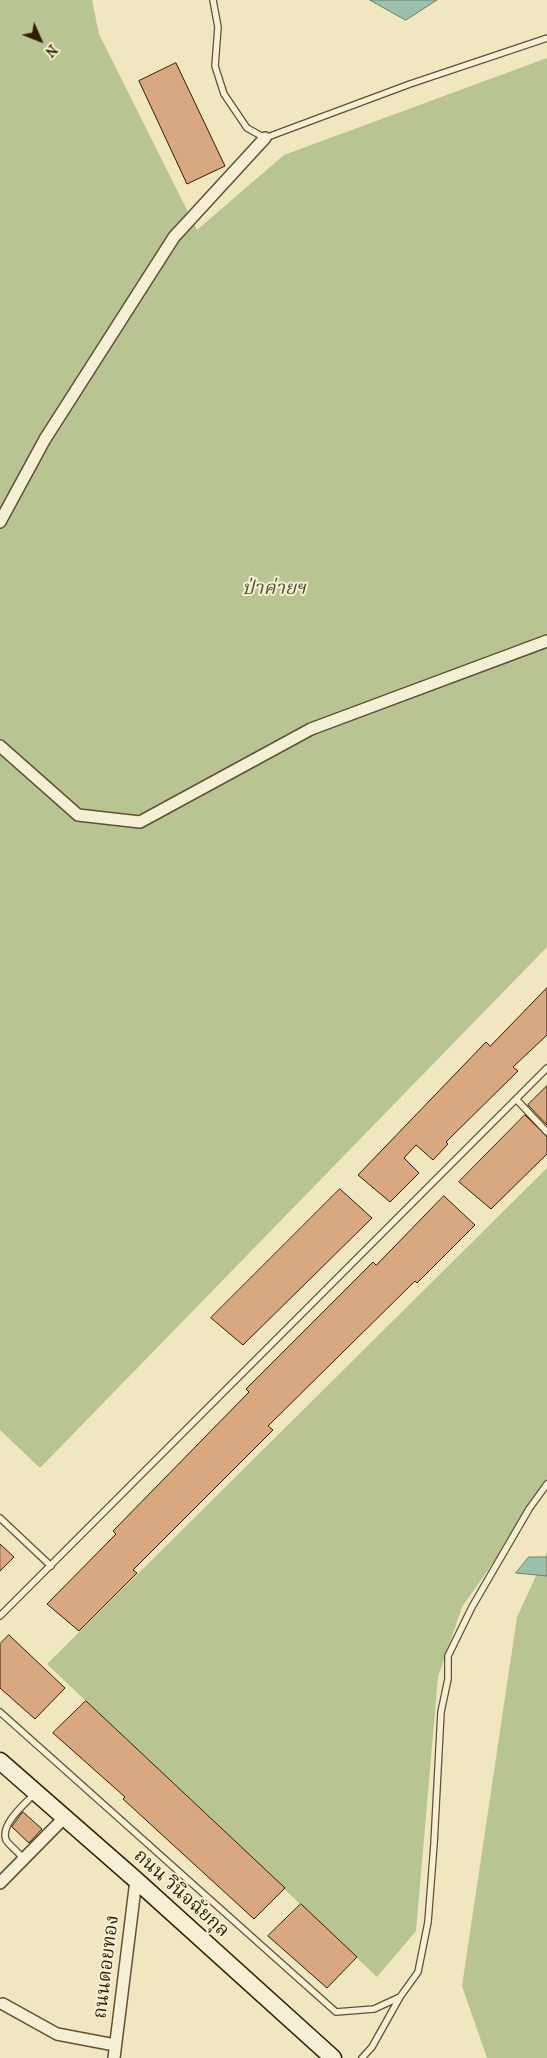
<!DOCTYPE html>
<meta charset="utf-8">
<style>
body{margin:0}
#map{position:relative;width:547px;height:2058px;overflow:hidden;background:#f0e6c0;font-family:"IM FELL French Canon",serif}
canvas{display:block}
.north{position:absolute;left:15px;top:15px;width:50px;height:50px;-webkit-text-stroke:4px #f5efd6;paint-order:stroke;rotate:134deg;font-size:14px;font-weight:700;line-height:20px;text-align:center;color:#311e02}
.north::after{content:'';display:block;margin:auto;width:18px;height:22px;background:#311e02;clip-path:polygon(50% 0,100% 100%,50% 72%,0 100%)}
</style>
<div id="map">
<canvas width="547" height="2058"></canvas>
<div class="north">N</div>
</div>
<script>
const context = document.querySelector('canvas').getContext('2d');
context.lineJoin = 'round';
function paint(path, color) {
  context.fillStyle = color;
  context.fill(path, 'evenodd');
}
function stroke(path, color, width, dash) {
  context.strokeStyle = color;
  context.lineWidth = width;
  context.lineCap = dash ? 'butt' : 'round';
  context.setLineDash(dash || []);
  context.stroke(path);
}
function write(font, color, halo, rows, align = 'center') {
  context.font = font + ' "IM FELL French Canon","Noto Serif Thai",serif';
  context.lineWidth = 4;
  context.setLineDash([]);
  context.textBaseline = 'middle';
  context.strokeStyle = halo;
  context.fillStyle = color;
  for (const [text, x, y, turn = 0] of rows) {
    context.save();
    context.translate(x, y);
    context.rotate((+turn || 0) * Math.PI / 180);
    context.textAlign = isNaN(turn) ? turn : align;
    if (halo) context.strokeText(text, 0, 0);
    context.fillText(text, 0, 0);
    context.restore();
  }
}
paint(new Path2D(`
 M0,0h92l7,34 98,196 87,-75 263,-97v889l-507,521 -40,-38z
 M547,1168v318l-85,121 -24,70 -22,254 -39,46 -330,-313z
 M547,1552v506h-60l-25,-72 55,-369z`), '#b8c593');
const water = new Path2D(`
 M370,0h67l-31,20z
 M529,1557h18v19l-31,-3z`);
paint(water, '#9bc0ac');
stroke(water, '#717f68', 1);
const building = new Path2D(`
 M176,63l49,103 -38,18 -48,-103z
 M547,988v47l-34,32 5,4 -72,71 2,2 -15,16 -17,-15 -12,13 15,15 -29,29 -32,-27 128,-133 4,4z
 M547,1086v39l-19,-20z
 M525,1115l22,22v17l-56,55 -32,-27z
 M340,1189l32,29 -129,127 -32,-27z
 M444,1196l31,29 -58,58 -2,-2 -147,145 5,4 -140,140 4,3 -58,58 -32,-27 69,-70 -3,-3 136,-139 -3,-3 127,-127 3,3z
 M0,1544l14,13 -14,14z
 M9,1635l56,53 -30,31 -35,-31v-44z
 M86,1701l199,187 -31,31 -131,-120 2,-2 -72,-64z
 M23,1812l19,17 -13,14 -17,-16z
 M301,1904l56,53 -30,31 -59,-52z`);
paint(building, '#d9a780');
stroke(building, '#311e02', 1);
const lane = new Path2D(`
 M213,0l5,27 -3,39 9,28 23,34 18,10 145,-54 137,-46
 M516,1099l31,33
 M0,1518l51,48
 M0,1616l547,-548
 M0,1712l336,300 38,-3 26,-12 18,-25 10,-50 6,-78 7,-132 7,-33v-23l24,-49 57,-98 18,-25
 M20,1855c-4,-5 -11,-10 -14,-15 -6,-16 19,-36 28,-46
 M362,2058l10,-11 28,-50`);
const street = new Path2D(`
 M0,522l45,-83 129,-202 91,-99
 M0,746l78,69 62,7 171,-93 236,-88
 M0,1883l64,-65
 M3,2004l54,30 58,11
 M114,2058l22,-178`);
const secondary = new Path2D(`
 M0,1761l136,119 197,178`);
stroke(lane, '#615032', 8);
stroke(street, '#615032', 14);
stroke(secondary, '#311e02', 19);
stroke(lane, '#f5efd6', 5.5);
stroke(street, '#f5efd6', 11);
stroke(secondary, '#f5efd6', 16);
write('italic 19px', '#5a502e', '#f5efd6', [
 ["ป่าค่ายฯ",274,589]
]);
write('19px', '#311e02', '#f5efd6', [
 ["ถนน วินิจฉัยกุล",181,1894,42],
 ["ถนนดอยทอง",107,1967,-83]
]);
</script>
